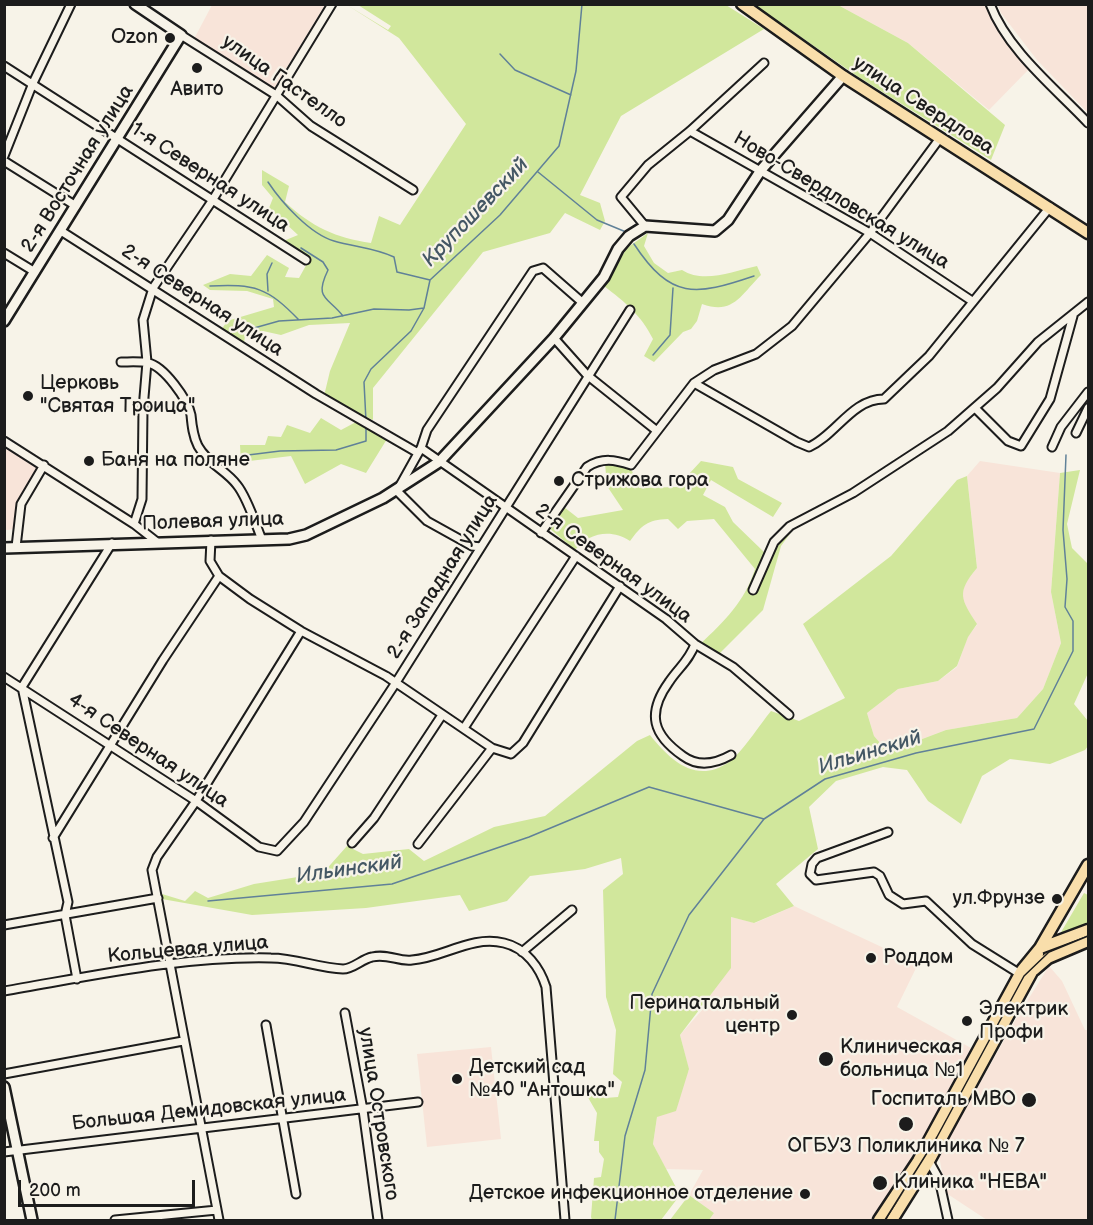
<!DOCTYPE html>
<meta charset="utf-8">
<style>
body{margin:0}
#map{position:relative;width:1093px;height:1225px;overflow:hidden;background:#f7f3e8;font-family:"Balsamiq Sans",sans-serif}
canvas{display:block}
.frame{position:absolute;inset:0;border:6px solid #1c1c1c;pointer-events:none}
.scale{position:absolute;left:18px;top:1180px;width:177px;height:27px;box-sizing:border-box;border:3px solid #1c1c1c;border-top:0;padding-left:8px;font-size:18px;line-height:21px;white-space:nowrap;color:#1c1c1c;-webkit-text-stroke:4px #f7f3e8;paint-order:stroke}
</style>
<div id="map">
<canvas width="1093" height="1225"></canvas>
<div class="frame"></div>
<div class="scale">200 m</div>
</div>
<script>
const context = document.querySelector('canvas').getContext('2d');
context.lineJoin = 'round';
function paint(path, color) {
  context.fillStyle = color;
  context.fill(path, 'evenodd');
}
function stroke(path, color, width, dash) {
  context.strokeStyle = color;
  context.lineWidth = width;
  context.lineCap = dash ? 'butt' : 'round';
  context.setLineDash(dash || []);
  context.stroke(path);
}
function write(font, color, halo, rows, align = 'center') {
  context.font = font + ' "Balsamiq Sans",sans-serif';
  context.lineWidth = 4.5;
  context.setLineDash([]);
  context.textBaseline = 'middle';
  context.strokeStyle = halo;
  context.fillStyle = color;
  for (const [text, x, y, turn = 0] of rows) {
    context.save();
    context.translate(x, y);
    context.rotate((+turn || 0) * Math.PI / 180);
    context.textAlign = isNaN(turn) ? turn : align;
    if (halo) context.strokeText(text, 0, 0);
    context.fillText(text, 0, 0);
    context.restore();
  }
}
paint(new Path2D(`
 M212,5h113l-52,85 -79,-51z
 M838,5h149l44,62 -42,43 -81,-67z
 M998,5h90v108l-51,-53 -36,-47z
 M4,446l36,22 -24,36 -2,25 -7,1 -3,-1z
 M980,461l80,12 -9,119 10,51 -18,46 -26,29 -71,12 -58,22 -14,-16 -7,-23 31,-24 40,-8 19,-14 11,-31 9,-11 -15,-24 2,-17 13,-16 -10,-92z
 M794,906l124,58 -21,43 74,41 -61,114 -39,58h-162l5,-7 -25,-18 14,-25 -37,-1 -13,-25 4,-27 32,-47 -9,-35 23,-26 28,-92 24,6z
 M1049,966l13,15 23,49h3v190h-101l-41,-27 -7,-37 77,-137z
 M491,1047l10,92 -74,8 -10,-93z`), '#f8e4d9');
paint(new Path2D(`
 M347,5l41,25 3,-4 -33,-21h368l38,24 -143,87 -41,79 20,8 5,18 -5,9 -35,-17 -15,20 -67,19 -110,136v32l-49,-24 6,-25 20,-48 -41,2 -28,10 -18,-4 -18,5 -1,7 -22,-14 5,-8 47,-14 -1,-8 -26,-8 -37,-1 -7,-5 27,-11 21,2 16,-21 22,13 -4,9 14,1 10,-18 -28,-18 17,-7 -29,-27 4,-10 -11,-13v-15l27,16 -4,16c27,25 51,36 86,41l8,-27 21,9 66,-101 -67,-86z
 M755,5h83l70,38 97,82 -14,35 -134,-84z
 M648,233l-4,13 10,17 14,10 14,-3c22,14 51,1 75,-4l4,9c-21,21 -28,40 -59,29l-5,17 -6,8 -8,3 -29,30 -10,-6 9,-17c-12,-24 -28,-37 -49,-53l23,-38z
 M321,418l20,12 15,-8 31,17 -21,34 -25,-9 -36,20 -14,-28 -50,6 -1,-17h25l3,-9 13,1 6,-12 23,8z
 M701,461l32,6 5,12 44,24 -9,14 -62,-37 -8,15 22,12 8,15 31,30 21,-28 7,7 -11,15 -18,64 -45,45 -18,-11c24,-22 45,-43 55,-75l-41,-50 -27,2 -9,8 -10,-10c-21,1 -26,6 -38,22 -19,-13 -42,-8 -55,9l-26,-22 15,-21 14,11 45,-8 -16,-24 -2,-23 15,1 12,7 7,17 38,-1z
 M1080,470l-13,54 5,24 16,16v109l-14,31 14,17v25l-3,4 -35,14 -40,-5 -28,17 -21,48 -33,-23 -21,-31 -24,-3 -47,14 -27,26 9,42 -42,35 18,22 -40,17 -23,-6v51l-51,67 9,34 -13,42 -19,6 -4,27 27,51 -19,25h-69l-1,-3 3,-39 7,-1 3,-18 -5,-7v-11h-5l3,-28 -11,-19 2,-3 17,7 13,-1 4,-15 -9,-8 3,-44 -10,-33 -3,-107 20,-16 -2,-16 -36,11 -55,7 -23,25 -38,10 -9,-16 -94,13 -114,7 -90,-16v-5l23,7 10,-10 13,7 46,-14 69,-11 24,-27 16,8 46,-5 15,12 70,-34 51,-11 92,-75 13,-6c20,25 46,50 79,27 12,-8 32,-39 42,-51l28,10 46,-23 -42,-74 88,-68 66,-76 10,-4 10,92c-21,25 -16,31 0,56l-9,13 -11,29 -19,15 -40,8 -31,24 7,23 14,16 58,-22 71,-12 26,-29 18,-46 -10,-51 9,-119z
 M1084,893l4,2v35l-26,8 -2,-4z
 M689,1195l25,18 -5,7h-39z`), '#d1e79c');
stroke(new Path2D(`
 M500,54l15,16 56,25
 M538,172l59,48 29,12
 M268,182c14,21 42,52 66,59 21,6 41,7 60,16l3,15 33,8
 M634,244c37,56 61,52 120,32
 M301,248l22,14 5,8c-14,29 -1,26 15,46
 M210,286c45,-2 57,1 89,34
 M268,291l-1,-17 5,-11
 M247,330l32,-9 53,-3 42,-9 35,1 15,-2 6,-28 70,-65 59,-69 17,-75 6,-67
 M653,355l17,-20 3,-47
 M366,421l-2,-39 7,-13 40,-38 13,-23
 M248,455l32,-4 56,-1 30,-9v-15
 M208,901l184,-17 137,-47 120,-50 115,32 61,-40 91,-26 118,-24 39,-78v-30l-8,-14 2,-28 -4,-49 3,-75
 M615,1220l10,-84 20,-66 7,-76 37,-79 75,-96`), '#608198', 1.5);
const street = new Path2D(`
 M990,4c18,47 65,84 98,119
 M181,35l95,60 35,31 102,64
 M4,66l302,194
 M690,131l180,102 102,68
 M4,156l29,-73 38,-79
 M4,161l72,45
 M645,226l-24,-29 27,-32 42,-34 74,-68
 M61,231l255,163 102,59
 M4,253l31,19
 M554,338l33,37 70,56
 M121,362c8,0 19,-1 27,1 16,3 40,37 43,52 1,11 2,21 7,31 10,18 28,24 39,39 10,12 19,40 25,55
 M694,383l103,59 12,5c27,-12 43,-48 75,-48l45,-43 121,-149
 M975,408l33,33 13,5 29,-47 23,-83
 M1076,433l12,-25
 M4,441l130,83 23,18
 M1052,447l9,-20 27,-35
 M421,448l6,-18 106,-159 10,-3 40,35
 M134,524l8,-25 1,-90 4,-47 -4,-42 10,-32 59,-87 120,-197
 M541,533l46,-66c16,-10 28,-7 44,-2l63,-82 20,-13 42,-16 36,-28 78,-93 70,-95
 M211,540l-1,21 9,15 31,23 51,32 85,45 106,72 19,6 12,-11 97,-157
 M16,547l5,-43 23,-39
 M481,547l-9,-1 -45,-25 -30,-30 24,-43 245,171 29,25 38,23 56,48
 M753,590l21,-48 16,-16 63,-33 95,-62 49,-43 41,-46 50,-40
 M695,644c-6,17 -17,24 -26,38 -23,32 -16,53 14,74 15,11 32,8 48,-1
 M4,677l192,124 63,46 18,4 27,-29 91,-138 235,-374
 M464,728l112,-172
 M888,832l-71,26 -5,6 -2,10 6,6 58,-8 6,4 9,19 14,9 23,-3 46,43 48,30
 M53,838l110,-178 56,-84
 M352,843l22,-25 68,-103
 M418,844l74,-96
 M4,925l154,-27
 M522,952l50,-42
 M77,979l-12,-64 3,-13 -46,-215 90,-144
 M4,991c88,-15 178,-35 267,-33 24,0 48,10 72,11 10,0 19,-10 29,-12 16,-4 26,5 40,3 31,-2 59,-25 92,-17 22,5 36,25 42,44l19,233
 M345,1013l18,97 15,110
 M266,1025l30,169
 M4,1074l179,-33
 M4,1152l414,-50
 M929,1161l10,18 9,41
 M115,1220l102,-10
 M219,1220l-67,-350 5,-13 39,-56 105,-170`);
const secondary = new Path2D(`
 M4,321l177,-286 -46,-31
 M4,548l285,-9 17,-4 77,-37 56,-36 115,-124 50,-61 14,-28 11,-13 16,-10 70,5 13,-11 33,-50 82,-94
 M4,1087l28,133`);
const primary = new Path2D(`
 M742,4l101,72 245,157
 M1040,948l48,-18
 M1034,970l14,-12 40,-17
 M879,1220l39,-59 104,-191 18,-22 48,-83
 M892,1220l37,-59 104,-191 5,-16`);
stroke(street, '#1c1c1c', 11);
stroke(secondary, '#1c1c1c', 14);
stroke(primary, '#1c1c1c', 15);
stroke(street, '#f7f3e8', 7);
stroke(secondary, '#f7f3e8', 9);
stroke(primary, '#f9deab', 10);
stroke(new Path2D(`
 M885,1220l52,-83 87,-161 25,-24 39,-16`), '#1c1c1c', 1.5);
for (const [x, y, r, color] of [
 [170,38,6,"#1c1c1c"],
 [197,68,6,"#1c1c1c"],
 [28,396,6,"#1c1c1c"],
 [89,461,6,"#1c1c1c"],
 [559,481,6,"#1c1c1c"],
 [1057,899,6,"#1c1c1c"],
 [871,958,6,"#1c1c1c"],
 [792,1015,6,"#1c1c1c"],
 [967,1021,6,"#1c1c1c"],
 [826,1059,8,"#1c1c1c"],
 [457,1079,6,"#1c1c1c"],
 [1029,1100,8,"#1c1c1c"],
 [906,1124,8,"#1c1c1c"],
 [880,1183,8,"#1c1c1c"],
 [805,1194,6,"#1c1c1c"]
]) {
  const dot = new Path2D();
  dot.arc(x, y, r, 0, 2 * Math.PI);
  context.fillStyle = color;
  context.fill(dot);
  stroke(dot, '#f7f3e8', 2);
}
write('20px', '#1c1c1c', '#f7f3e8', [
 ["Ozon",158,38,"right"],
 ["Авито",197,90,"center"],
 ["Церковь",40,384],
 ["\"Святая Троица\"",40,407],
 ["Баня на поляне",101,461],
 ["Стрижова гора",571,481],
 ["ул.Фрунзе",1045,899,"right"],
 ["Роддом",883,958],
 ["Перинатальный",780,1004,"right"],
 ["центр",780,1027,"right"],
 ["Электрик",979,1010],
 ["Профи",979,1033],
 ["Клиническая",840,1048],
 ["больница №1",840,1071],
 ["Детский сад",469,1068],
 ["№40 \"Антошка\"",469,1091],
 ["Госпиталь МВО",1016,1100,"right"],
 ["ОГБУЗ Поликлиника № 7",906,1147,"center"],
 ["Клиника \"НЕВА\"",894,1183],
 ["Детское инфекционное отделение",793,1194,"right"]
], 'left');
write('20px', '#1c1c1c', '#f7f3e8', [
 ["улица Гастелло",284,82,35],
 ["улица Свердлова",923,106,33],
 ["2-я Восточная улица",78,169,-58],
 ["1-я Северная улица",210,178,33],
 ["Ново-Свердловская улица",841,201,31],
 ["2-я Северная улица",202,301,33],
 ["Полевая улица",213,522,-2],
 ["2-я Северная улица",613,564,36],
 ["2-я Западная улица",443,577,-58],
 ["4-я Северная улица",148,751,34],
 ["Кольцевая улица",188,950,-5],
 ["Большая Демидовская улица",209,1110,-6],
 ["улица Островского",378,1114,81]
]);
write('italic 21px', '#445764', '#f7f3e8', [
 ["Крупошевский",476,213,-46],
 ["Ильинский",870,753,-17],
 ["Ильинский",349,870,-8]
]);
</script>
